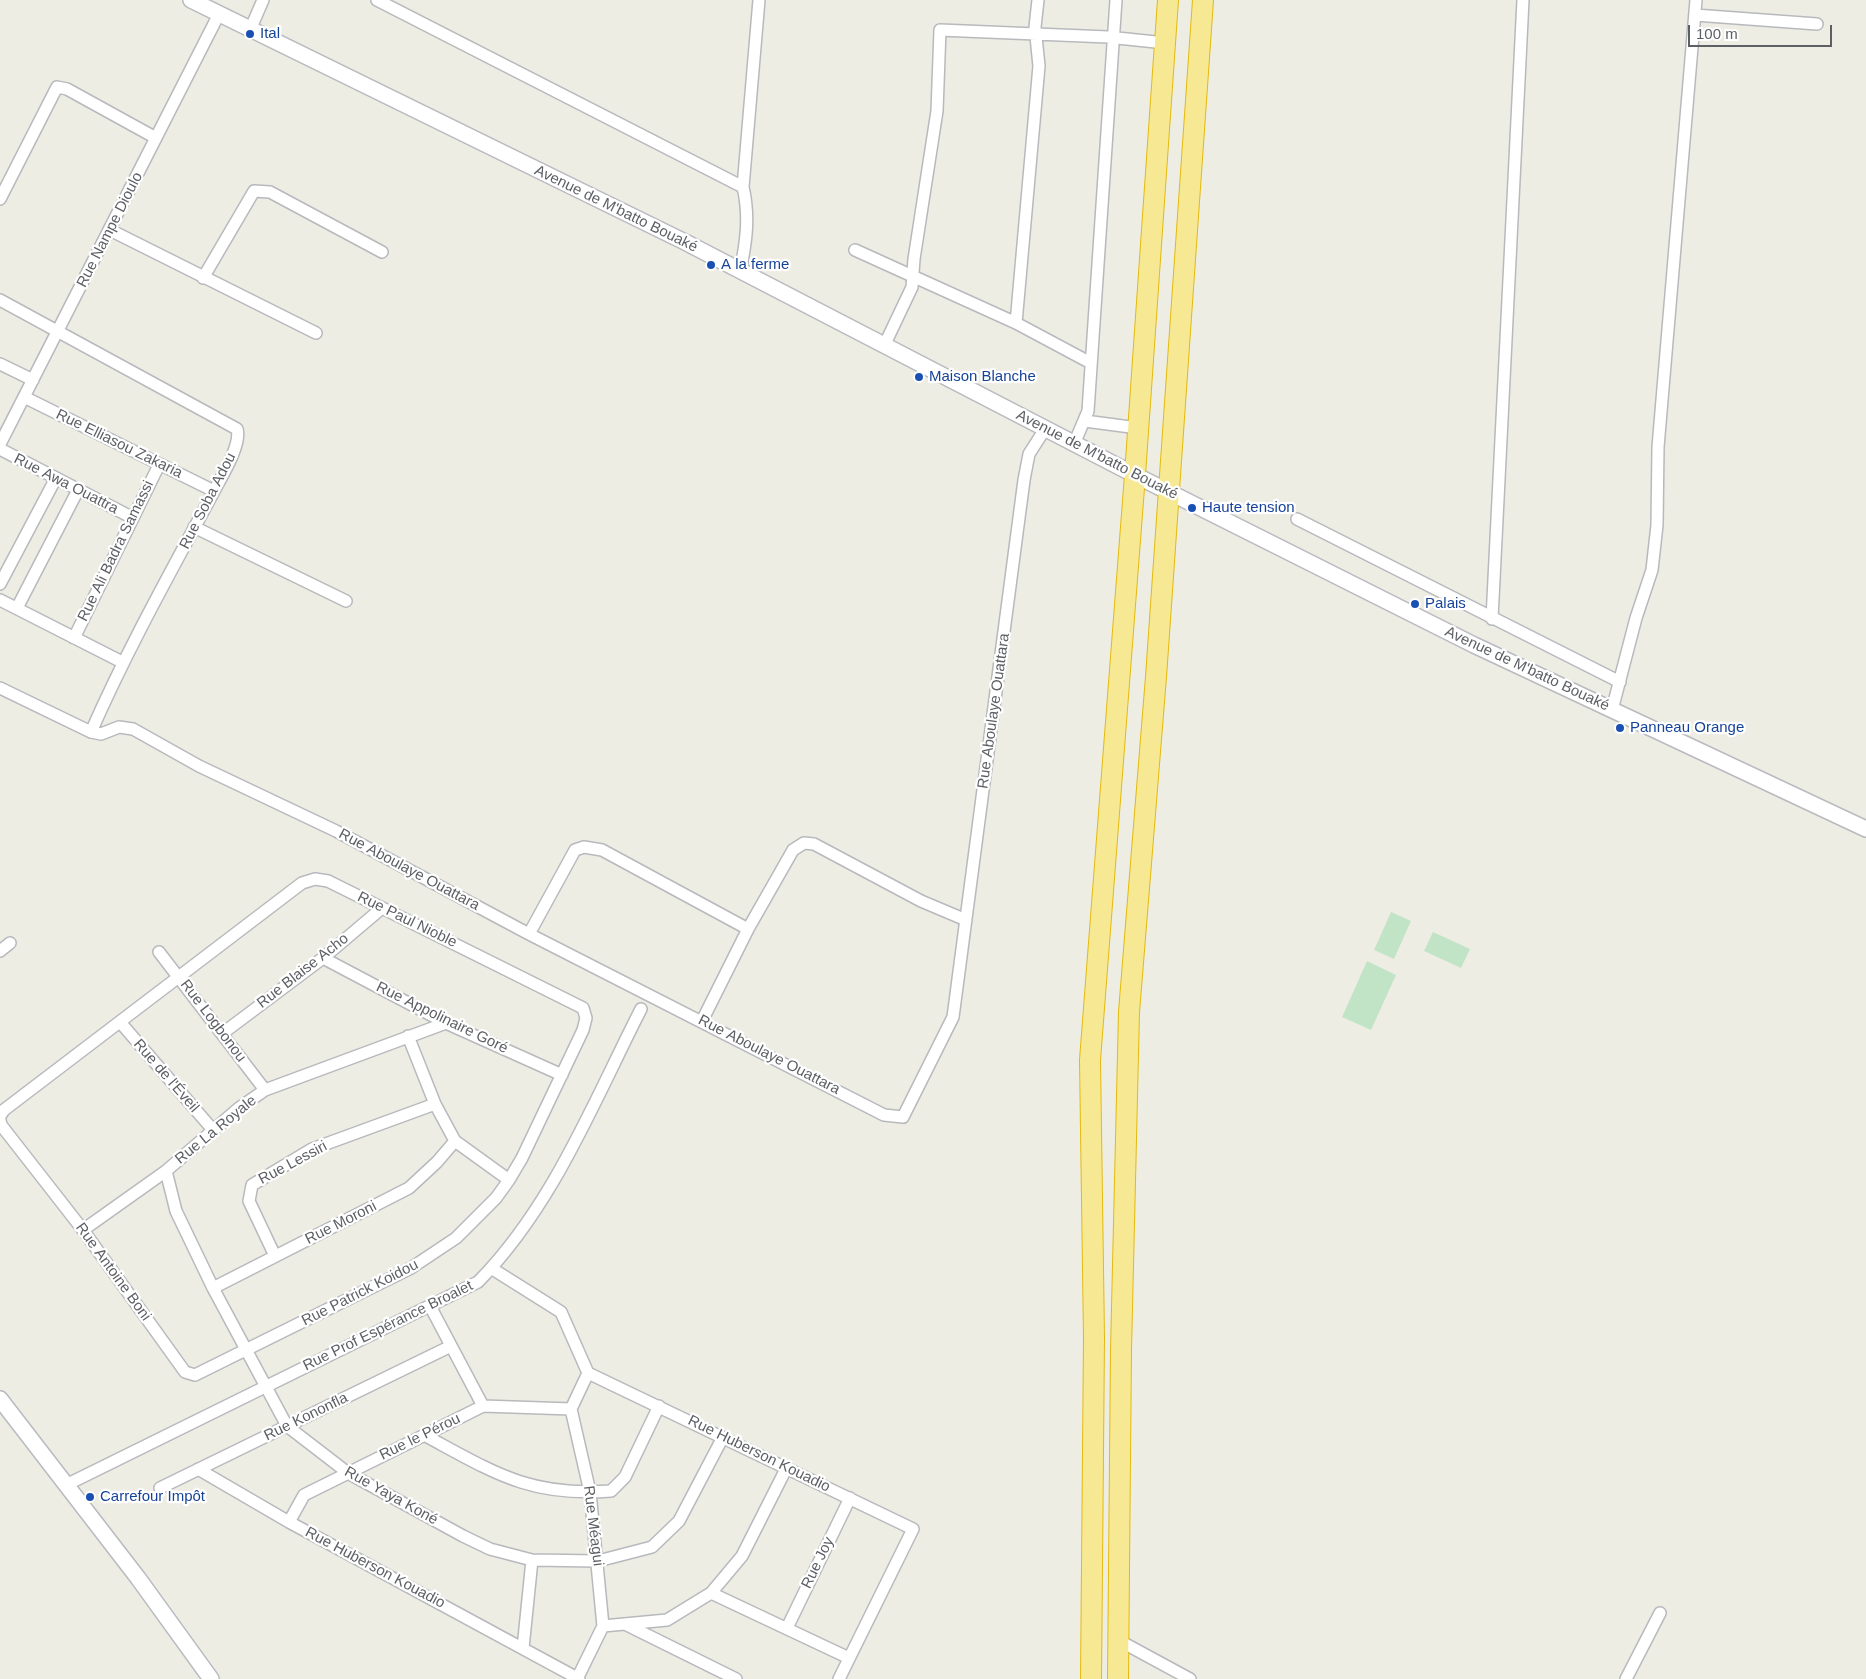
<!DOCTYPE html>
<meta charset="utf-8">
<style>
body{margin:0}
#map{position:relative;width:1866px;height:1679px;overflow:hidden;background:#eeede4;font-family:Arial,sans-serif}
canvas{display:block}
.scale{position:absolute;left:1688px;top:25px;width:144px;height:22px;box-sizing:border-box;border:2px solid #5c5f64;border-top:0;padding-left:6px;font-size:15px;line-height:18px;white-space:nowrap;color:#5c5f64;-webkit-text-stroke:4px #fff;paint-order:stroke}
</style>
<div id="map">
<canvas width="1866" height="1679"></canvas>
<div class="scale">100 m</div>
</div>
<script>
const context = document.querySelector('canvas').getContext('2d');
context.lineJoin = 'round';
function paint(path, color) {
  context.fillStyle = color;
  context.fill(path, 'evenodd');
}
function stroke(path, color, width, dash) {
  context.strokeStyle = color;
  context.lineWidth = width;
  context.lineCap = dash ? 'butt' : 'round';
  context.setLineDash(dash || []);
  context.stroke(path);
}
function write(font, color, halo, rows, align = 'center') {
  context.font = font + ' Arial,sans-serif';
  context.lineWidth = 4.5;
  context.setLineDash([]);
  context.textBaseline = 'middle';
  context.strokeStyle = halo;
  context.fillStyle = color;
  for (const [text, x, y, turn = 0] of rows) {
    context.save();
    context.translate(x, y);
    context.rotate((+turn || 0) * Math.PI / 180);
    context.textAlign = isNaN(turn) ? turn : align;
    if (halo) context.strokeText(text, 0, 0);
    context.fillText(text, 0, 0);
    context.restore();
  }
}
paint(new Path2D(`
 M1391,912l20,9 -17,38 -20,-9z
 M1433,932l37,17 -9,19 -37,-17z
 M1367,961l29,14 -25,55 -29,-13z`), '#c2e4c6');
const street = new Path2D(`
 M377,0l366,187
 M1695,15l122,9
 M250,30l13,-30
 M0,199l57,-112 10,2 89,49
 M110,230l206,103
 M855,250l161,73 73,39
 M740,272c6,-29 10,-55 3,-85l16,-187
 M203,278l51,-87 16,1 112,60
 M0,300l237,129c5,16 -17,50 -25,66 -42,78 -85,155 -121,237
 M1016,323l23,-257 -4,-39 3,-27
 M884,346l28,-59 2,-28 23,-148 3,-81 168,7 57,6
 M0,364l33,16
 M24,397l190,94
 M1085,421l53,7
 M0,444l219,-430
 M1074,444l14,-33 28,-411
 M0,449l133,69
 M1297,519l323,163
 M194,527l152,74
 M0,584l56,-106
 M0,600l122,62
 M17,608l61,-118
 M1492,619l31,-619
 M74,638l85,-173
 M0,688l91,44 10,2 18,-7 14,2 66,37 137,65 193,103 355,181 19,2 50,-100 71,-537 5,-26 16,-25
 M1612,710l24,-92 16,-48 5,-45 1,-78 38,-447
 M529,934l46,-84 9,-3 18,3 146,79 45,-79 11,-7 10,1 107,57 45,19
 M0,951l10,-8
 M159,952l106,138
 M323,958l123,65 116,52
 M702,1021l46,-92
 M120,1022l93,108
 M223,1033l100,-75 59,-50
 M408,1036l27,68 20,37 54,39
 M0,1116l4,-6 298,-227 13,-4 13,2 255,127 3,10 -3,12 -61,128 -13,22 -13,18 -40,40 -45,30 -216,107 -10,-3 -102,-142 -82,-105 -1,-5
 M166,1171l10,40 37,77 74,138 61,47 115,63 27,13 42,11 66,1 54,-14 27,-26 44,-84
 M83,1230l83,-59 73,-63 26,-18 181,-67
 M275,1256l-26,-55 3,-16 60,-36 123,-45
 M491,1268l70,44 27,61 325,156 -74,150
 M213,1288l196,-100 28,-26 18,-21
 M430,1306l53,100 88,3
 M424,1435c69,37 105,62 187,56l14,-14 34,-71
 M198,1469l91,53 290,157
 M66,1485l412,-203c75,-76 115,-179 163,-273
 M160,1488l291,-142
 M289,1522l15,-27 179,-89
 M711,1593l138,65
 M625,1624l111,55
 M603,1626l64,-6 44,-27 31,-37 45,-89
 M787,1628l63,-130
 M1118,1640l72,39
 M523,1648l9,-88
 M577,1679l26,-53 -13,-134 -19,-83 17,-36
 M1626,1679l34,-66`);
const secondary = new Path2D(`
 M191,0l494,242 450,233 339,170 392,184
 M0,1399l138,179 73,101`);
const highway = new Path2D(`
 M1091,1679l3,-341 -4,-278 45,-585 33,-475
 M1118,1679l3,-329 8,-338 27,-335 47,-677`);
stroke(street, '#b7b9bd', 14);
stroke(secondary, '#b8babf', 18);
stroke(highway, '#e4ba0e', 22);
stroke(street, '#fff', 11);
stroke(secondary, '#fff', 15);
stroke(highway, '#f7e993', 20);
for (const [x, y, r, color] of [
 [250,34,5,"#1a4fb4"],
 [711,265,5,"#1a4fb4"],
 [919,377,5,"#1a4fb4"],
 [1192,508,5,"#1a4fb4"],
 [1415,604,5,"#1a4fb4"],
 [1620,728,5,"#1a4fb4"],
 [90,1497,5,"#1a4fb4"]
]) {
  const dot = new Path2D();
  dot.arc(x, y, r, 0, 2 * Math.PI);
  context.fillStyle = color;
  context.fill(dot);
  stroke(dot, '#fff', 2);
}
write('15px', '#164399', '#fff', [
 ["Ital",260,34],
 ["A la ferme",721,265],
 ["Maison Blanche",929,377],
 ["Haute tension",1202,508],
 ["Palais",1425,604],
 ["Panneau Orange",1630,728],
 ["Carrefour Impôt",100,1497]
], 'left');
write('15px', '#5c5f64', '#fff', [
 ["Avenue de M'batto Bouaké",616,209,26],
 ["Rue Nampe Dioulo",110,230,-63],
 ["Rue Elliasou Zakaria",119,444,26],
 ["Avenue de M'batto Bouaké",1097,455,27],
 ["Rue Awa Ouattra",66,484,27],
 ["Rue Soba Adou",208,501,-63],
 ["Rue Ali Badra Samassi",116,551,-64],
 ["Avenue de M'batto Bouaké",1527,669,25],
 ["Rue Aboulaye Ouattara",994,711,-82],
 ["Rue Aboulaye Ouattara",409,870,28],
 ["Rue Paul Nioble",407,920,26],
 ["Rue Blaise Acho",303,971,-38],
 ["Rue Appolinaire Goré",442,1018,26],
 ["Rue Logbonou",213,1021,53],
 ["Rue Aboulaye Ouattara",769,1055,27],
 ["Rue de l'Éveil",166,1076,49],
 ["Rue La Royale",216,1130,-39],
 ["Rue Lessiri",293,1163,-28],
 ["Rue Moroni",341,1223,-27],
 ["Rue Antoine Boni",113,1272,54],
 ["Rue Patrick Koidou",360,1293,-27],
 ["Rue Prof Espérance Broalet",388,1326,-26],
 ["Rue Kononfla",306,1417,-26],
 ["Rue le Pérou",420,1437,-26],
 ["Rue Huberson Kouadio",759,1454,26],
 ["Rue Yaya Koné",391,1496,29],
 ["Rue Méagui",593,1526,83],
 ["Rue Joy",818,1563,-64],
 ["Rue Huberson Kouadio",375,1568,28]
]);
</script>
